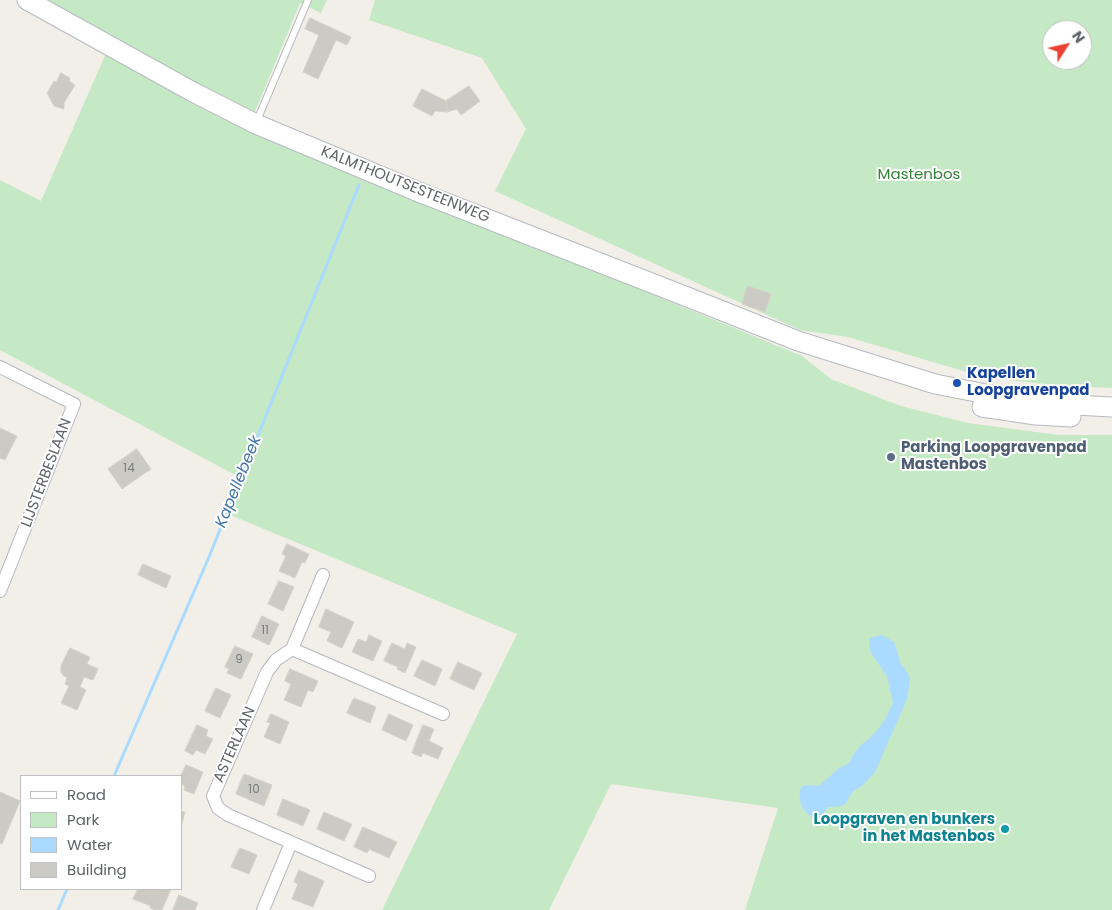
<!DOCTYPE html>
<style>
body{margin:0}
#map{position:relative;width:1112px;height:910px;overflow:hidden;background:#f1efe8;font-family:Poppins,sans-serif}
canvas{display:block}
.legend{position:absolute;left:20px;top:775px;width:162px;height:115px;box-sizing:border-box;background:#fff;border:1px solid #bfc1c3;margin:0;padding:6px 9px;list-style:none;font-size:15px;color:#5f6368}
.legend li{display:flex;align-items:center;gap:10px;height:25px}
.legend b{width:25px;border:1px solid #bfc1c3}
.north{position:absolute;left:1042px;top:20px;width:50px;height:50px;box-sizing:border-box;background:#fff;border:1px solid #bfc1c3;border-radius:50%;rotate:55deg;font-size:14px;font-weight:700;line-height:20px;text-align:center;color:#5f6368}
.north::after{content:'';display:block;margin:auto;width:18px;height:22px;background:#ea4335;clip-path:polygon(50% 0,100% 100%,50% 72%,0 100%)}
</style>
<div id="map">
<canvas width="1112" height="910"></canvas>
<ul class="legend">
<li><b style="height:6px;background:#fff"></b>Road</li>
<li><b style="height:14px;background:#c5e8c5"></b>Park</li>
<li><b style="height:14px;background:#aadaff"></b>Water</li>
<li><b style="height:14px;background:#cccac5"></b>Building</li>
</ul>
<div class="north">N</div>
</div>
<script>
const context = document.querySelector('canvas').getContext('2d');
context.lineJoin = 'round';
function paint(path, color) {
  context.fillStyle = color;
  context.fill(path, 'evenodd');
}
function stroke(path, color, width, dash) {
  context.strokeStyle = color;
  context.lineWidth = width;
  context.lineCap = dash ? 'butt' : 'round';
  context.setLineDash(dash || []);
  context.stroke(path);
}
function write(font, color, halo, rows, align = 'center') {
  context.font = font + ' Poppins,sans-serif';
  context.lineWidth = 4;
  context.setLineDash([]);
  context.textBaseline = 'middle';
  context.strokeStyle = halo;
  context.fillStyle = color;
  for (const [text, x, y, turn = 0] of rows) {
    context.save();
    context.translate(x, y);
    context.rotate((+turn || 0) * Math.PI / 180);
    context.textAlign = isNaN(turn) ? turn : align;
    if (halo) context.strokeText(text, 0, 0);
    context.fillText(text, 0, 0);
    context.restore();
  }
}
paint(new Path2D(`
 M39,0h288l-6,13 -21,-10 -46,111 -142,-73z
 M375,0h737v388l-45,-2 -80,-8 -139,-41 -48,-7 -305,-139 31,-62 -44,-71 -113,-38zM1052,30h30v30h-30z
 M108,49l279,136 415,171 29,23 70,27 67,17 91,12h53v475h-367l33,-102 -167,-24 -62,126h-167l135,-276 -289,-120 11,-37 -239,-127v-170l41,21z`), '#c5e8c5');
paint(new Path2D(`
 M882,635l12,7 4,12 2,9 5,6 5,9 -3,21 -32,73 -13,14 -10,6 -6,11 -4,3 -14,1 -7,10 -6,4c-12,-12 -18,-17 -14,-34l8,-2 10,1 19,-17 11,-6 4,-8 8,-10 9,-7 10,-11 8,-13 5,-11 -6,-27 -16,-23 -2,-9 1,-6z`), '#aadaff');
stroke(new Path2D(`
 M114,776l95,-219 150,-372
 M58,910l9,-21`), '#aadaff', 3);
const building = new Path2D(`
 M310,18l41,19 -4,8 -11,-5 -18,39 -15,-7 16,-37 -14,-6z
 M61,73l9,5 -1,3 6,4 -11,18v6l-10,-3 -7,-13 7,-12 2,1z
 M469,86l11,15 -19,14 -4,-6 -10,3 -1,-11z
 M422,89l24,12 1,11 -12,-1 -3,5 -19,-10z
 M748,286l23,8 -6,18 -23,-8z
 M0,428l17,8 -12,24 -5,-2z
 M137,449l14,20 -29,20 -14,-20z
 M287,544l22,10 -4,9 -3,-1 -7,16 -16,-7 7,-15 -4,-2z
 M143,564l28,12 -5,12 -28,-13z
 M279,581l15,6 -11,24 -15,-7z
 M326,609l28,13 -12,26 -15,-7 4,-9 -12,-5z
 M262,616l17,8 -10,21 -17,-8z
 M369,635l13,6 -9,20 -21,-9 6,-13 8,3z
 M392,643l13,6 2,-6 9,4 -11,26 -8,-4 1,-2 -14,-6z
 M235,646l18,8 -12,25 -14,-6 2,-4 -4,-2z
 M70,648l20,9 -3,7 11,5 -5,11 -9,-3 -4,10 6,3 -9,20 -16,-7 8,-17 -4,-2 2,-6 -4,-3 -2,-3v-6z
 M422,660l20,9 -7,17 -21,-10z
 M458,662l24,11 -8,17 -24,-11z
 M290,669l28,12 -5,11 -5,-2 -7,17 -17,-7 7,-16 -6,-3z
 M216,688l15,7 -11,23 -15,-7z
 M354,698l22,9 -6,16 -23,-10z
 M271,714l18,8 -9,22 -16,-7 6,-14 -3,-1z
 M389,714l24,11 -7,16 -24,-11z
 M197,725l11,5 -2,6 7,3 -8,15 -9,-4 -3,5 -8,-4z
 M423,725l11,4 -5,12 14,7 -5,11 -15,-6 -2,4 -9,-4z
 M186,765l17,7 -9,22 -10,-4 1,-4 -4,-2v-8z
 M244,774l28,11 -8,21 -28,-12z
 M0,792l20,9 -18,43 -2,-1z
 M283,799l27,11 -7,16 -26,-11z
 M181,811l4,1 -4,15z
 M324,812l28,12 -8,17 -27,-12z
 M363,827l34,15 -8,16 -20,-9 -2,4 -13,-6z
 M240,848l17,7 -8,19 -18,-7z
 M299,870l25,11 -11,26 -21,-8 6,-15 -4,-2z
 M138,889h33l-9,21h-7l-5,-2 1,-2 -18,-7z
 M179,895l19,8 -3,7h1h-23z`);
paint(building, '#cccac5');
stroke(building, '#d6d1c6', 1);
const service = new Path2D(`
 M256,123l52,-123`);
const minor = new Path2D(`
 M0,367l74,37 -74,187
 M292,649l31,-74
 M369,876l-141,-61 -10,-7 -5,-12 54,-124 9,-12 16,-11 151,65
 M263,910l28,-67`);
const secondary = new Path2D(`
 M27,0l166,92 63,32 165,69 269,105 108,43 137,43 56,11 84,10 37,2
 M982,407l54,8 35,2`);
stroke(service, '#b5b8bc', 8);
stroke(minor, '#b5b8bc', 14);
stroke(secondary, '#b6babf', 21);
stroke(service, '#fff', 6);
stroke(minor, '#fff', 12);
stroke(secondary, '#fff', 19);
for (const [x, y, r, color] of [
 [957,383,5,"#1a4fb4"],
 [891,457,5,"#5c6f8a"],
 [1005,829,5,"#0f9aa8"]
]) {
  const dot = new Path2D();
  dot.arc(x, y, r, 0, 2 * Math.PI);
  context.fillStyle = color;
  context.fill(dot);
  stroke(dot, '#fff', 2);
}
write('12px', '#7a7d7f', null, [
 ["14",129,469],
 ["11",265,631],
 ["9",239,660],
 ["10",254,790]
]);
write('15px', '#348238', '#fff', [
 ["Mastenbos",919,175]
]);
write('15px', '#5f6368', '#fff', [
 ["KALMTHOUTSESTEENWEG",405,185,22],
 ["LIJSTERBESLAAN",47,473,-69],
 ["ASTERLAAN",235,745,-66]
]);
write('bold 15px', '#164399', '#fff', [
 ["Kapellen",967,374],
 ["Loopgravenpad",967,391]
], 'left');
write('bold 15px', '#4e5e75', '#fff', [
 ["Parking Loopgravenpad",901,448],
 ["Mastenbos",901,465]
], 'left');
write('bold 15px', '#0d838f', '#fff', [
 ["Loopgraven en bunkers",995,820],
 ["in het Mastenbos",995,837]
], 'right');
write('italic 16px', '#4174aa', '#fff', [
 ["Kapellebeek",239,482,-68]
]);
</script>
